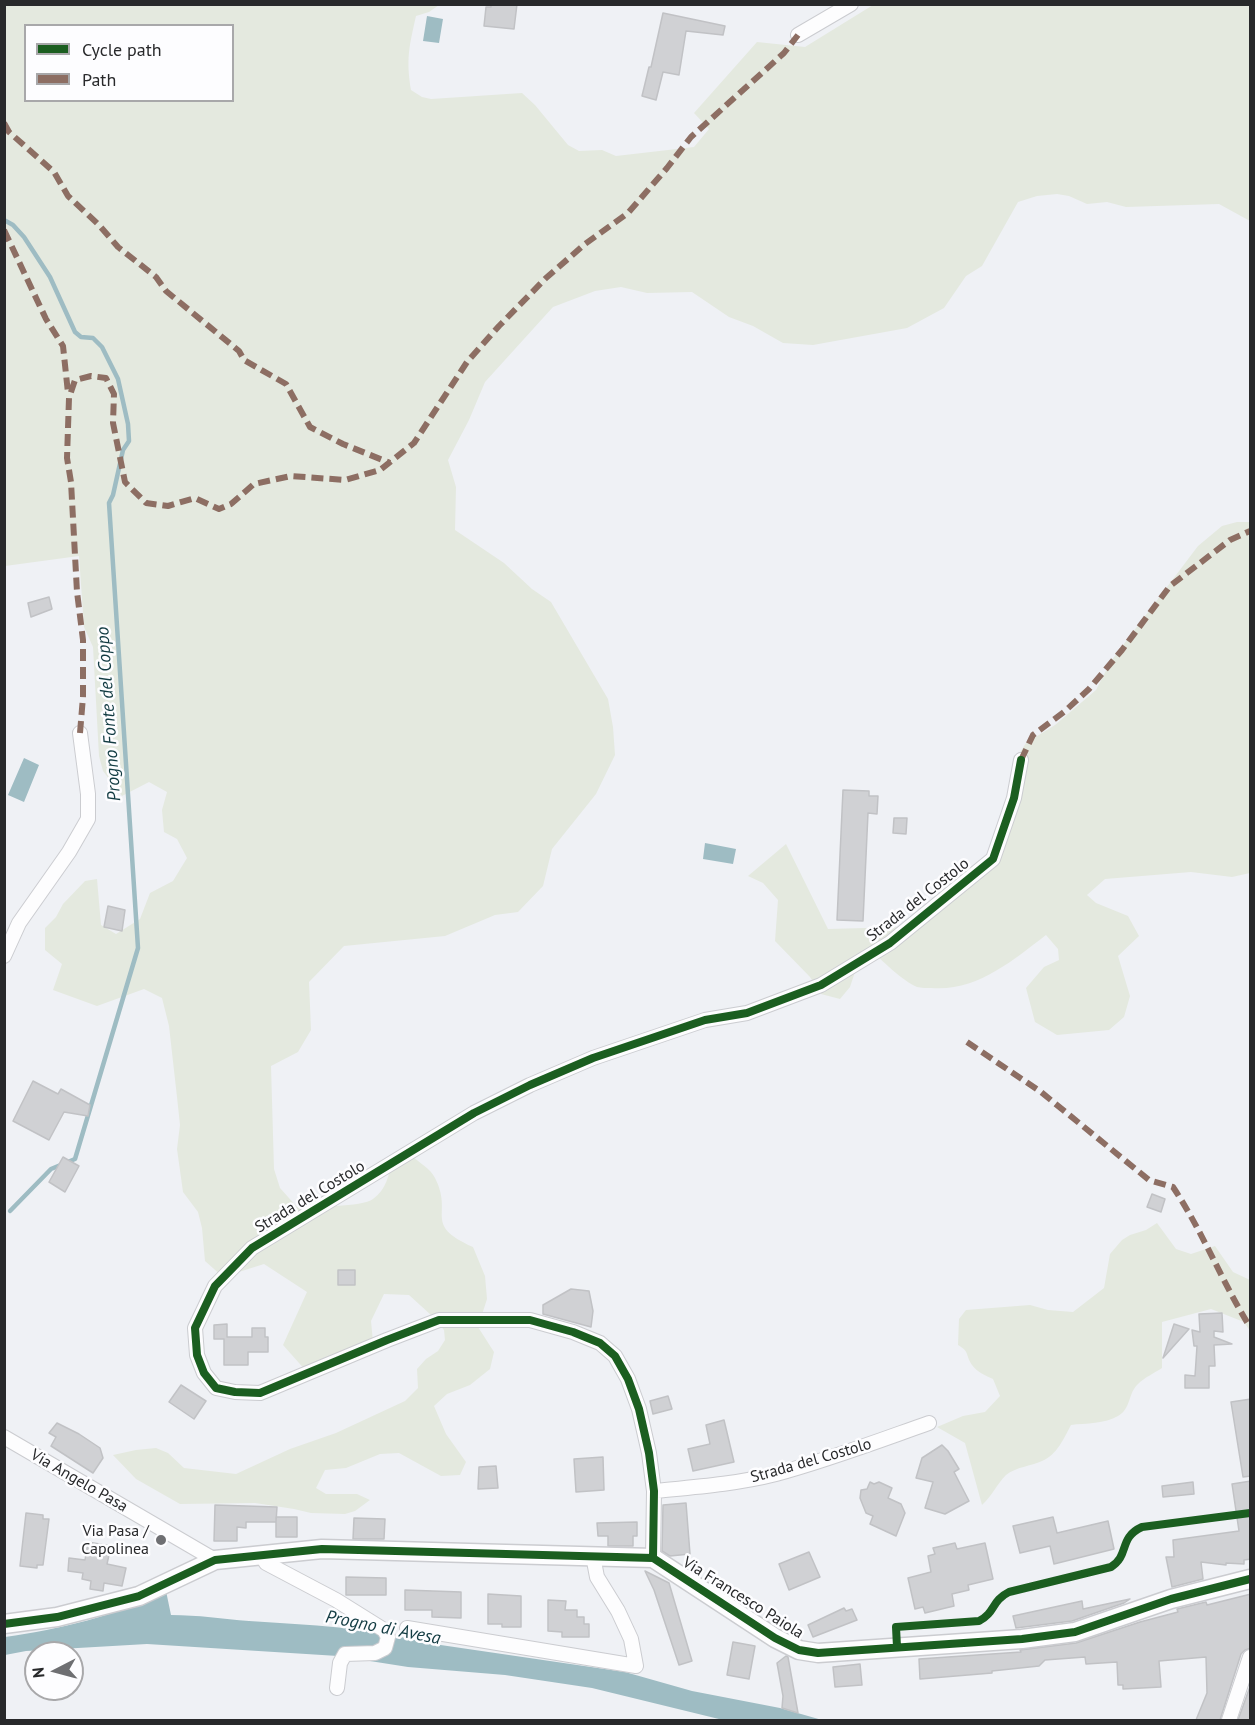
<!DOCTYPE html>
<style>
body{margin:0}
#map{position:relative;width:1255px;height:1725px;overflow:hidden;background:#eff1f5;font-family:"PT Sans",sans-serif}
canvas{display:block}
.frame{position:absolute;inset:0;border:6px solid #28292b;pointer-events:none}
.legend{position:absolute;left:24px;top:24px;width:210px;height:78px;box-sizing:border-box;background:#fdfdff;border:2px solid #a8a8aa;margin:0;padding:8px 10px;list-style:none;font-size:18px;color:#28292b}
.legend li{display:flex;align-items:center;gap:12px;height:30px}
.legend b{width:30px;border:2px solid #a8a8aa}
.north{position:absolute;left:24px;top:1641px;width:60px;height:60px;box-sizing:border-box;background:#fdfdff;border:2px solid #a8a8aa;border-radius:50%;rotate:264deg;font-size:16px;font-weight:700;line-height:24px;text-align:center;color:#28292b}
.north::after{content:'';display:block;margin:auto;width:21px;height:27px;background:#6e6f72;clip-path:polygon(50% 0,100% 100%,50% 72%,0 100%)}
</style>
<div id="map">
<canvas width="1255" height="1725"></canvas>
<div class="frame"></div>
<ul class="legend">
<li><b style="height:8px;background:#1b5e20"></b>Cycle path</li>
<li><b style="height:8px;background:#8d6e63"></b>Path</li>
</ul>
<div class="north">N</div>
</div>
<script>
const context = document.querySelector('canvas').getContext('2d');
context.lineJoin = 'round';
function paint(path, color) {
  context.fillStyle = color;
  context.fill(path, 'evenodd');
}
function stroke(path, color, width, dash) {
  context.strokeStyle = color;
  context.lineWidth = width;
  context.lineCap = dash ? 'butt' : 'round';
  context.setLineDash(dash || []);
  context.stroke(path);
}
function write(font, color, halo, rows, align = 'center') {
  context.font = font + ' "PT Sans",sans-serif';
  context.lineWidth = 5;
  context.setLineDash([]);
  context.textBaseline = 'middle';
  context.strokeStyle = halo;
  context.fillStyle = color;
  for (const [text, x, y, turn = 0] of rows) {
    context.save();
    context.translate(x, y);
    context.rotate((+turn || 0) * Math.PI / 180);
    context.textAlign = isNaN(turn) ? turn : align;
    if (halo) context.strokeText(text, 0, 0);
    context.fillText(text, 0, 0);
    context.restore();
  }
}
paint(new Path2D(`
 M4,5h435l-10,7 -13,4c-7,31 -10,43 -5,74l11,7 9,2 91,-6 13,12 33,40 11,6 23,-1 14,6 78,-9 15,-18 -15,-16 63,-71 48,5 68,-42h377v216l-31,-17 -93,3 -19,-5 -20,2 -18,-8 -12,-2 -20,2 -19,6 -36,64 -16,10 -22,32 -37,20 -94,17 -30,-2 -30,-17 -24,-9 -37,-25 -45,1 -26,-6 -26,4 -42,16 -68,75 -16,38 -21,40 8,27 -1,43 49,33 28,26 19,13 57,97 5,28 2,28 -19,39 -44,55 -9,37 -25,26 -23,3 -50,21 -101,10 -35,36 2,48 -13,22 -27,14 3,103 6,19 17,19c15,0 65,0 76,-8 13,-9 16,-24 19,-38l19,-6c7,7 20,14 24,23 19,37 -13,46 38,69l12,29 2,23 -9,28 16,25 -4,17 -20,16 -23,9 -13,12 12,28 20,28 -6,13 -19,1 -42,-23 -19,1 -34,14 -21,2 -9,18 10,6h31l13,6 -15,11 -10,3 -34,-1 -17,-4 -39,-6 -75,1 -44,-25 -23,-24 23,-5 20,-2 12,5 16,15 52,6 54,-25 46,-16 69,-32 13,-13 -1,-19 9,-10 12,-8 7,-11 -1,-10 -13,-15 -22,-20 -25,-1 -13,27 2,21 -18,20 -16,6 -32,4 -24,-27 24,-53 -43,-28 -41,13 -18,-16 -3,-33 -4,-16 -15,-20 -6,-43 3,-24 -3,-28 -8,-71 -7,-28 -18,-9 -47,17 -44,-16 9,-26 -17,-14v-22l11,-11 7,-13 22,-23 12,-2 4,46 15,9 24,-15 10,-26 23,-12 14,-23 -10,-19 -13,-7 -2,-22 5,-18 -18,-10 -27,14 -19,-25 -4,-15 -6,-109 -9,-20 -5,-71 -74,10zM26,26h206v74h-206z
 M1237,522h13v351l-18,4 -41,-5 -86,7 -18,16 9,8 32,13 11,20 -21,20 12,40 -6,21 -15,13 -52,5 -22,-13 -9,-34 18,-21 15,-7 -1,-11 -12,-14c-34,26 -70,57 -115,53 -4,0 -10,0 -14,-1 -13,-5 -37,-28 -47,-38l-9,5 -11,33 -10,12 -19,-5 -11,-17 -35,-36 3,-41 -15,-17 -15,-7 38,-32 42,85 74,-2 84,-68 14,-25 17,-77 9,-14 29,-18 41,-35 15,-29 87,-115 24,-20z
 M1157,1223l19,26 15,5 24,-8 18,26 17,8v51l-6,-9 -33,-13 -49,13v46c-8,5 -18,10 -24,16 -10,9 -7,25 -20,32 -13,8 -32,7 -47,9 -7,13 -14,30 -29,36 -11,5 -26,6 -36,14 -9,9 -14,21 -24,30l-17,-62 -28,-16 26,-11 22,-4 15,-16 -7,-17c-7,-3 -16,-7 -21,-14 -7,-11 -2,-13 -14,-20l1,-26 7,-9 64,-5 18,5 25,2 31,-24 6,-34 12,-14 8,-5 16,-5z`), '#e4e9df');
paint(new Path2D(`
 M427,16l16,3 -4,24 -16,-2z
 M24,758l15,7 -15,37 -16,-7z
 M705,843l31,6 -3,15 -30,-5z
 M166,1591l5,24c27,0 52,4 78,6 63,4 117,6 178,22l198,29 67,19 88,17 42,12h-99l-131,-32 -87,-13 -97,-8 -70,-11 -191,-12 -121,7 -21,4v-18c56,-8 110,-21 161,-46z`), '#9ebcc3');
stroke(new Path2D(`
 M4,220l9,5 11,12 26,40 25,55 6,5 12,1 9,9 16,32 10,45 1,17 -6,9 -10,45 -4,8 29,445 -63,211 -24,10 -41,42`), '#9ebcc3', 4.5);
const building = new Path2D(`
 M491,4h26l-3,25 -30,-3 2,-19h5z
 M663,13l62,13 -2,9 -37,-4 -7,44 -16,-3 -7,28 -14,-4 7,-29h2z
 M49,597l3,12 -21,8 -3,-14z
 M843,790l26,1v5h9l-1,18 -9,-1 -5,108 -26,-1z
 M894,818h13l-1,16 -13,-1z
 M108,906l17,4 -3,21 -18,-4z
 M33,1081l25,13 3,-5 29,16 -2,11 -24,-4 -15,28 -36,-19z
 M63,1157l16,9 -14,26 -16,-10z
 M1152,1194l13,5 -4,13 -14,-5z
 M338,1270h17v15h-17z
 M571,1289l18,2 4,20 -2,16 -48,-13v-9z
 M1222,1313l1,19 -9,-1v6l18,7 -18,1 1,21h-6v22h-24v-13l10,1 2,-30h-3l-2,-16 8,2 -1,-18z
 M227,1324v13h25v-9h13v9h3v15h-20v13h-24v-26h-10v-14z
 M1174,1324l15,5 -26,29z
 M181,1385l25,16 -12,18 -25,-17z
 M668,1396l4,13 -19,5 -3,-13z
 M1251,1399v77l-8,1 -12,-75z
 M724,1420l10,42 -41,9 -5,-22 22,-5 -4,-19z
 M57,1423l22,11 21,14 3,10 -10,15 -42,-27 5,-9 -7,-4z
 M942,1445l6,6 11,18 -5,3 15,29 -24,13 -20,-6 8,-26 -17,-4 6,-20z
 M603,1457l1,33 -28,2 -2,-33z
 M496,1466l2,22 -20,1 1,-22z
 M1251,1481v78l-7,1v4l-18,-1v2l-25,-3 2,17 -31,8 -6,-30h8l-1,-17 66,-9 -7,-47z
 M870,1482l4,2 5,-2 13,6 -4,10 13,6 4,9 -9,23 -26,-12 3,-8 -7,-3 -6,-15 1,-8 6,-1z
 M1193,1482l1,12 -31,3 -1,-11z
 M686,1503l4,51 -20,2 -8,-5 1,-46z
 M215,1505l62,2 -1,15h-30v6l-9,-1v14h-23z
 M26,1513l17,2v4h6l-6,46h-6v3l-17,-2z
 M276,1517h21v20h-21z
 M1053,1517l4,16 51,-12 6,28 -60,15 -4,-18 -30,7 -7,-27z
 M354,1518l31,1 -1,20h-31z
 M637,1522v14h-4v10h-25v-10h-10l-1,-13z
 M88,1542l23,4 -4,18 19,4 -4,18 -18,-3 -1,8 -13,-2 1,-8 -9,-2 1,-6 -15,-2 1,-13 16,2z
 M955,1543l2,6 28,-6 8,36 -25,6 1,5 -17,4 2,12 -29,7 -2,-6 -8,2 -7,-31 23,-6 -3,-16 7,-2 -2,-6z
 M809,1552l11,25 -31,13 -10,-26z
 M645,1571l24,12 23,78 -13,4 -25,-75z
 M346,1577l40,1v17h-40z
 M405,1590l56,2v26l-29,-1v-7h-27z
 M488,1594l33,2v31h-19v-3h-14z
 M1251,1594v54l-6,2 -4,4 -21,66h-24l11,-27 -1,-36 -47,4 2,26 -38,2v-4h-5l-1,-23 -31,2 -1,-7 -40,3 -6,6 -47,5v2l-72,6 -1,-20 102,-7 -1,-2 56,-7 64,-21 38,-10 -1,-3 29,-7 1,3z
 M1130,1599l-6,4 -52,18 -56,7 -3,-12 69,-15 1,8z
 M548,1600l18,1 -1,9h12v7h7v7h5v13h-27v-5l-14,-1z
 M844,1608l2,3 6,-2 5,11 -44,17 -5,-12z
 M733,1642l22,4 -6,33 -22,-4z
 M786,1656l2,1 10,56 -16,-5 1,-12 -6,-33z
 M860,1664l2,21 -27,2 -2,-20z
 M1251,1684v36h-13z`);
paint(building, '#d0d1d4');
stroke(building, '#c1c2c5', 1.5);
const street = new Path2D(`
 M798,35l53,-31
 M4,956l15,-33 50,-71 19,-33v-25l-8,-61
 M4,1437l211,123
 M654,1491c41,-4 83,-7 122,-17 52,-14 102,-33 153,-51
 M262,1556l4,7 70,37 48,30 4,7 -3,11 -10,5 -30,1 -5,9 -3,25
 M653,1558l1,-67 -5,-38 -10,-44 -11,-30 -13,-23 -15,-13 -27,-11 -43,-12h-91l-52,20 -127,53 -25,-1 -19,-4 -12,-15 -7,-18 -2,-27 20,-42 37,-38 222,-135 56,-28 63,-27 112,-38 42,-7 74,-28 69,-42 103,-84 21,-61 7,-38
 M407,1628l229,38 -5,-27 -13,-28 -21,-34 -4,-21
 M1229,1720l21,-63`);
const secondary = new Path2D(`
 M4,1624l53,-7 82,-21 76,-36 107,-11 331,9 122,80 24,12 19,3 204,-14 53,-7 96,-33 79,-20`);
stroke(street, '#cbccd0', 16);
stroke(secondary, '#cbccd0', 21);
stroke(street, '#fdfdfe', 14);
stroke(secondary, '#fdfdfe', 18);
stroke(new Path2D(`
 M4,123l5,9 45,40 14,24 31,29 19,22 38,30 10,14 73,60 5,9 42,24 24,43 33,17 47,19
 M4,230l42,89 17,27 5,47
 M80,733l3,-36v-57l-6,-48 -6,-110 -4,-24 2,-60 6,-18 16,-4 15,2 8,16 -1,29 12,59 21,21 22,3 27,-8 24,11 12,-5 23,-20 37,-8 54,4 35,-10 34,-27 53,-81 32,-36 47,-48 39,-34 43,-31 39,-45 24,-31 93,-84 14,-18
 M1021,760l12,-25 31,-23 25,-23 33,-39 48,-64 60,-46 20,-9
 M967,1042l74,50 108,88 24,7c30,45 49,95 77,140`), '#8d6e63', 6, [12, 6]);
stroke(new Path2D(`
 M653,1558l1,-67 -5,-38 -10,-44 -11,-30 -13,-23 -15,-13 -27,-11 -43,-12h-91l-52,20 -127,53 -25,-1 -19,-4 -12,-15 -7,-18 -2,-27 20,-42 37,-38 222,-135 56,-28 63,-27 112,-38 42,-7 74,-28 69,-42 103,-84 21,-61 7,-38
 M4,1624l53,-7 82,-21 76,-36 107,-11 331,9 122,80 24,12 19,3 204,-14 53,-7 96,-33 79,-20
 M897,1647l-1,-20 83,-6c17,-9 12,-20 30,-29l102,-25c19,-12 7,-29 31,-40l108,-14`), '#1b5e20', 8);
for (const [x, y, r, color] of [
 [161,1540,6,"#6e6f72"]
]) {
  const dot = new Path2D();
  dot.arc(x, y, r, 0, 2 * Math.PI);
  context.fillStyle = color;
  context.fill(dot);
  stroke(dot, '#fdfdff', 2);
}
write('16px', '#28292b', '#fdfdff', [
 ["Strada del Costolo",918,900,-38],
 ["Strada del Costolo",310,1197,-31],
 ["Strada del Costolo",811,1461,-16],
 ["Via Angelo Pasa",79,1481,30],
 ["Via Francesco Paiola",743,1598,32]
]);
write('16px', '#28292b', '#fdfdff', [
 ["Via Pasa /",149,1531],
 ["Capolinea",149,1549]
], 'right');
write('italic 18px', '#123b42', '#fdfdff', [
 ["Progno Fonte del Coppo",109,714,-94],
 ["Progno di Avesa",383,1628,11]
]);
</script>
